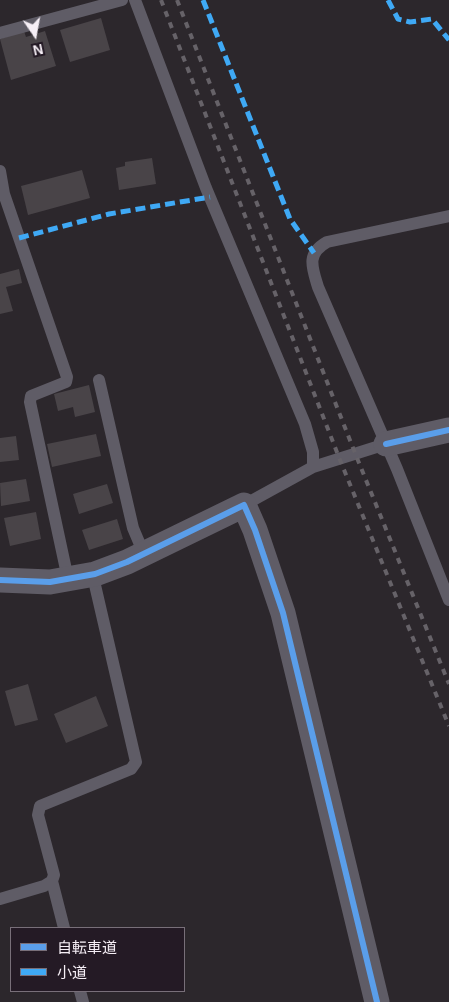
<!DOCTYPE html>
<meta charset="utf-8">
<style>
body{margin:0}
#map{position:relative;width:449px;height:1002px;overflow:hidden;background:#2c272c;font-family:Helvetica,"Noto Sans JP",sans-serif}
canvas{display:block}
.legend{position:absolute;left:10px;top:927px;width:175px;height:65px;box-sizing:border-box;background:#241a25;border:1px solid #786f79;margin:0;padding:6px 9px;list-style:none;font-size:15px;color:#f6eff6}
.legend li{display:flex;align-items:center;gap:10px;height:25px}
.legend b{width:25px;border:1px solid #786f79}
.north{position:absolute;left:10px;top:10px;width:50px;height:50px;-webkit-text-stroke:4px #241a25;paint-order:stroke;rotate:168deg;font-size:14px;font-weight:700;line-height:20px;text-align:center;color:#f6eff6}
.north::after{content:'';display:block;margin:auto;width:18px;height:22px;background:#f6eff6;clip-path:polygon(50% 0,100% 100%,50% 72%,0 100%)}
</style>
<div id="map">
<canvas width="449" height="1002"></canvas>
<ul class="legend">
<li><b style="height:6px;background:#5a9eea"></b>自転車道</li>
<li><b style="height:6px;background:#3fa9f5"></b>小道</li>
</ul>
<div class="north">N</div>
</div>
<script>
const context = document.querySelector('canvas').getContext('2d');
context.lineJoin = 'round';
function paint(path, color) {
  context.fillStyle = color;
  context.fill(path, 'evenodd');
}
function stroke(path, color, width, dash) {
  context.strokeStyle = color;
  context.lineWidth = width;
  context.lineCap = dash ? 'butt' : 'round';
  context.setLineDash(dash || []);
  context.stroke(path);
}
paint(new Path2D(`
 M101,18l9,32 -40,12 -10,-32z
 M24,31l2,6 19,-6 11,35 -45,14 -11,-41z
 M152,158l4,26 -37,6 -3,-22 9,-2v-4z
 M82,170l8,28 -62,17 -7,-29z
 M19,269l3,14 -16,4 7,24 -13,3v-40z
 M89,385l6,27 -20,5 -2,-10 -15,4 -4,-17z
 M96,434l5,22 -49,11 -5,-23z
 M16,436l3,24 -19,2v-24z
 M26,479l4,22 -29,5 -1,-23z
 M107,484l6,19 -34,11 -6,-20z
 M36,512l5,27 -31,7 -6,-28z
 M117,519l6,20 -34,11 -7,-20z
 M28,684l10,36 -23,6 -10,-35z
 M96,696l12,30 -42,17 -12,-29z`), '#494448');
stroke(new Path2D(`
 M135,0l71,188 99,236 8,28v15
 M0,33l122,-33
 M0,171l4,23 63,183 -1,5 -35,14 -1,6 38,177
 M449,216l-122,26c-21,12 -15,25 -9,45l79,182 52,131
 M99,380l34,148 11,26
 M244,505l69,-38 73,-23
 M52,881l12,47
 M0,899l44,-13 8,-5 2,-6 -16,-60 2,-9 91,-37 5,-7 -41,-177v-11
 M80,991l3,11`), '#5f5c66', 12);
stroke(new Path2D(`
 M386,444l63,-14
 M0,580l50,2 45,-8 32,-12 117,-57 11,25 28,83 94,389`), '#5f5c66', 25);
stroke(new Path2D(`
 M161,0l179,460 109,266
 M177,0l178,453 94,231`), '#666268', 4, [6, 6]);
stroke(new Path2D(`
 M203,0l87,219 24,34
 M388,0l10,19 12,3 22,-3 17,21
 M19,238l90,-24 101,-17`), '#3fa9f5', 5, [10, 5]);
stroke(new Path2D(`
 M386,444l63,-14
 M0,580l50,2 45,-8 32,-12 117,-57 11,25 28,83 94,389`), '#5a9eea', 6);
</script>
